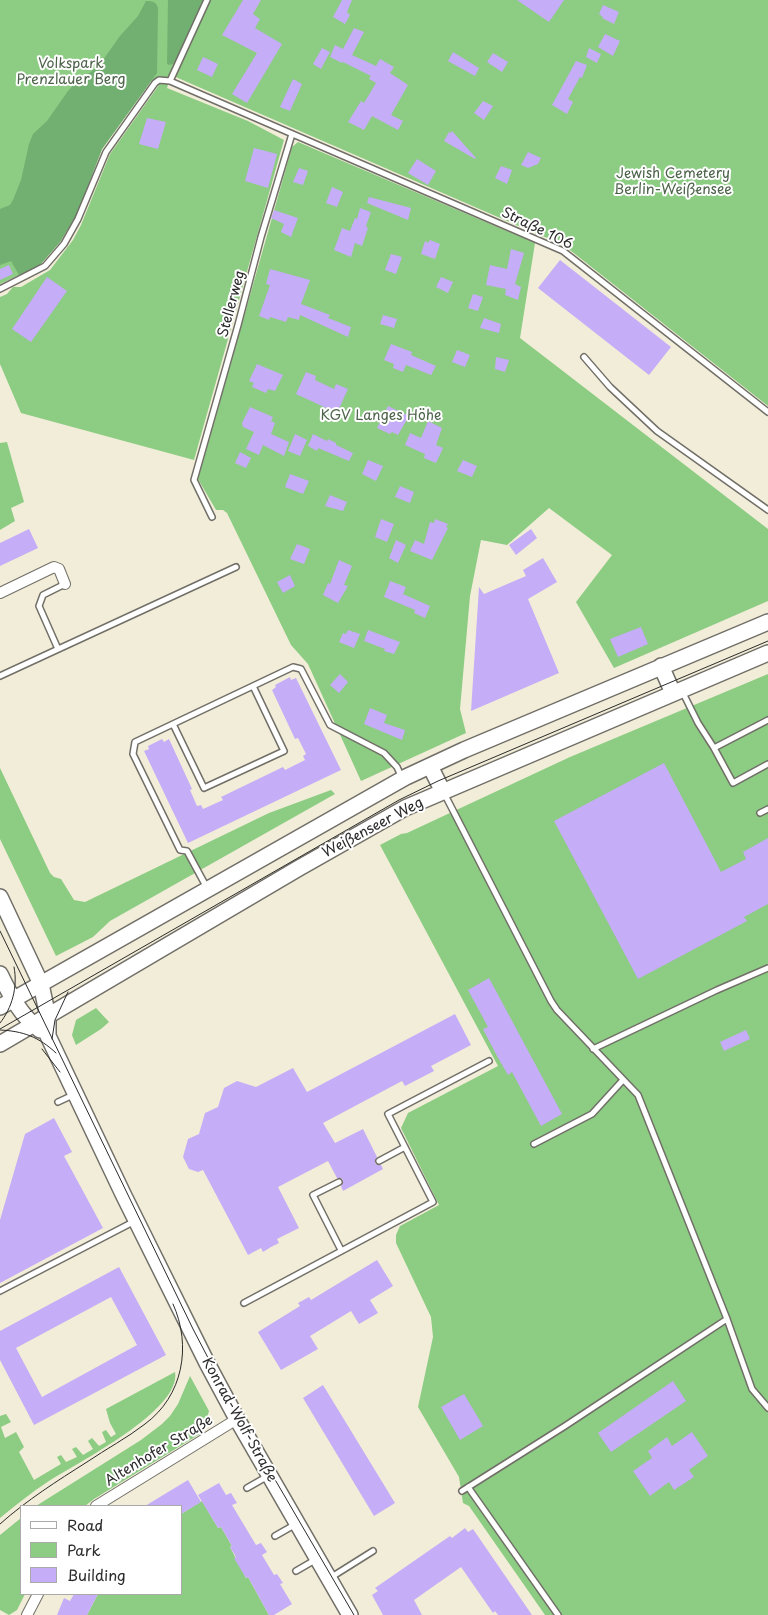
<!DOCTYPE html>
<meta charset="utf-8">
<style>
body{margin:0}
#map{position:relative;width:768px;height:1615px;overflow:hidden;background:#f2edd8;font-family:"Playpen Sans",sans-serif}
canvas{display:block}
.legend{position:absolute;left:20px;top:1505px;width:162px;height:90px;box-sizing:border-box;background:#fff;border:1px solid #aaa;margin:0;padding:6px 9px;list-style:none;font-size:15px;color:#2b2b2b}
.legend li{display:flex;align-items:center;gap:10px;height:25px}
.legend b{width:25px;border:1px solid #aaa}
</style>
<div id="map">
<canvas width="768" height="1615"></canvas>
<ul class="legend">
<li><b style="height:6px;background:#fff"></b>Road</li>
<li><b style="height:14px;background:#8ccc83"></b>Park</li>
<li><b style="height:14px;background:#c6adf7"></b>Building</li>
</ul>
</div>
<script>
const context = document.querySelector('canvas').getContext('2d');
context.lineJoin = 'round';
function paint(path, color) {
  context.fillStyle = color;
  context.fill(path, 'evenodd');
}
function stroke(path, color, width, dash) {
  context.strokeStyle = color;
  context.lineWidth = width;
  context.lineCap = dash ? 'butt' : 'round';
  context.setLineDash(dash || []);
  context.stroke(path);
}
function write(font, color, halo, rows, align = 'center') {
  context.font = font + ' "Playpen Sans",sans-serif';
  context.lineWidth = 4;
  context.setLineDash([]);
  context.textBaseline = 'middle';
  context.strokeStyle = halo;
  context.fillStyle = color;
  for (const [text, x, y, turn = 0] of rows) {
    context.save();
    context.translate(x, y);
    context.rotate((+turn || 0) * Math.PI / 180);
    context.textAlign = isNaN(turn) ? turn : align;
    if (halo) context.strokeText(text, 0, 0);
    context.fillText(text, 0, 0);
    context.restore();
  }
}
paint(new Path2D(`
 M0,0h768v406l-207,-163 -24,-9 -366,-159 -4,13 81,33 36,19 -90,320 -173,-47 -21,-49v-67l7,-3 6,-7h8l29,-17 23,-30 8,-15 29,-71 49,-69 -8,-4 -49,68 -25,65 -17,28 -20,23 -40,19z
 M298,142l237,101 -15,95 248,191v72l-154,67 -38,-66 36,-47 -63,-47 -42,37 -26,-5 -11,56 -10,113 6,24 -105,48 -53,-117 -17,-19 -64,-132 -4,-3h-7l-18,-31 94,-332z
 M7,442l17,60 -13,6 4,13 -15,9v-87z
 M768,674v941h-223l-76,-109 -6,-3 -4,-26 -41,-70 15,-70 -2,-20 -35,-74v-8l4,-9 39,-21 -38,-77 7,-15 90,-47 -118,-221 21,-11 6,-1 163,-76z
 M0,768l50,105 4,4 7,2 13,21 11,2 184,-89 62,-23 4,4 -225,127 -17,16 -37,19 -56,-117z
 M96,1008l13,14 -8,7 -25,16 -4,-10 4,-15z
 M175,1372c7,38 -98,91 -126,109 -17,11 -33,24 -49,37v-102l6,-2 5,8 -10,5 4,11 11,-6 8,15 -5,5 15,28 27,-16 -4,-7 4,-2 5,7 11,-5 -5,-8 4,-2 7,8 10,-6 -5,-8 4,-3 7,8 7,-4 -4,-10 4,-2 5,7 5,-3 -6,-11 -4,-14z
 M190,1376l19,35 -6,21 -109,67 -9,7h-49l105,-66 21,-16 8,-8 8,-12z
 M202,1501l16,27 3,-1 11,19 -2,1 16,31 2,-1 21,38h-182l11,-21h83v-80z
 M21,1518v76h4l-8,16 -8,5 -9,-5v-75z`), '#8ccc83');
paint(new Path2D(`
 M168,0h35l-27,63 -7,2 -2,-1z
 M146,1c7,0 11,1 12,8l-1,64 -55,76 -25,65 -17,28 -20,23 -21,10 -8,-14 -11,4v-56l10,-4 3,-5 8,-20 8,-36 4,-10 14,-13 21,-30 11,-12 12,-7 12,-12 17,-24 18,-20z`), '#71b071');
paint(new Path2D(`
 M243,0h18l-8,14 7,5 -5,9 27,16 -35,59 -15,-9 25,-41 -35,-18z
 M342,0h10l-5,12 3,3 -5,9 -12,-7z
 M517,0h47l-15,22z
 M603,5l16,7 -5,12 -12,-6 1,-1 -4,-3z
 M354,28l10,4 -12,23 24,11 4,-7 14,8 -4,6 18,12 -17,30 12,6 -5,9 -26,-14 -8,14 -16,-8 13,-21 3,2 12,-20 -7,-4 2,-3 -28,-14 -1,1 -12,-6 5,-12 8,4z
 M605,34l15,7 -7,15 -15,-9z
 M322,48l8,4 -9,17 -8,-5z
 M589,48l12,6 -4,9 -11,-6z
 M453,52l26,16 -4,8 -27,-15z
 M493,53l15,9 -6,10 -15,-10z
 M203,57l15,7 -6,13 -15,-7z
 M576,61l11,4 -5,13 -2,-1 -12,22 5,3 -6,12 -15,-9z
 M293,79l9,5 -12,27 -10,-4z
 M483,101l10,5 -9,14 -10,-7z
 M147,118l19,4 -8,27 -19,-5z
 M452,131l24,27 -1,1 -31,-18 5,-9 2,1z
 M254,148l23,6 -9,34 -23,-7z
 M528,152l13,6 -3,6 -10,4 -7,-3z
 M417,159l19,12 -8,14 -20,-12z
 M501,166l11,4 -5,14 -12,-6z
 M299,168l9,3 -5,14 -10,-3z
 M332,187l11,5 -6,15 -11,-4z
 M369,197l42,11 -3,12 -41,-17z
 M360,208l11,4 -5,14 2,2 -6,18 -7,-3 -4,14 -17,-7 8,-22 8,3 5,-13 2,1z
 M274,210l24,8 -7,19 -10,-5 3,-8 -13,-6z
 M430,240l10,4 -5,15 -14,-5 4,-13 3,2z
 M511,249l13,4 -9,31 6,3 -3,13 -13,-5 1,-6 -20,-4 4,-20 17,4z
 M391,254l11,3 -6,17 -11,-4z
 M560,260l111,87 -22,28 -111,-87z
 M9,265l4,9 -13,6v-11z
 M270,269l40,11 -9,24 29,11 -2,3 23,9 -3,10 -48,-22 -1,5 -11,-3 -2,5 -16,-5 -1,3 -10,-4 11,-31 -4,-1z
 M47,277l20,14 -36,51 -19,-13z
 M441,277l12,5 -5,11 -12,-6z
 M473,294l10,3 -5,14 -10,-3z
 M383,315l14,4 -3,9 -14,-4z
 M484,318l17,6 -2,9 -19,-5z
 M391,344l21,8 -1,3 25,11 -5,9 -25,-10 -3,7 -10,-4 1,-4 -10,-4z
 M457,350l13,5 -5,12 -13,-5z
 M496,357l13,3 -4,12 -10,-3z
 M257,364l26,11 -8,16 -7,-2 -2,4 -14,-6 2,-4 -5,-2z
 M306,372l10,4 -1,4 19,9 2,-5 12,5 -11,24 -41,-19z
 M388,406l21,10 -11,19 -6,-3 -2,2 -13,-6z
 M250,407l23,10 -2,4 4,2 -4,11 18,8 -5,14 -21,-11 -4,10 -13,-6 8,-17 -11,-5 -1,-4z
 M428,421l14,7 -6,17 7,3 -7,15 -12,-5 1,-4 -20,-9 5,-12 11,5z
 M295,434l12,6 -7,16 -12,-5z
 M313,434l14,7 1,-2 8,4v2l17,8 -4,8 -31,-13 -1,3 -9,-5z
 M240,452l11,6 -5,10 -11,-5z
 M368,460l15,6 -7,15 -14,-7z
 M463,460l14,6 -5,11 -15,-6z
 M290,474l19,7 -6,13 -18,-7z
 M400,486l14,6 -4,11 -15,-6z
 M330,495l17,7 -4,9 -18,-5z
 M381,519l13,5 -7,18 -12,-5z
 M435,519l13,5 -2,3 2,1 -16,32 -22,-9 5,-11 9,4 6,-22 4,1z
 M29,529l9,19 -38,18v-23z
 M531,529l6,9 -21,17 -7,-10z
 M396,540l10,5 -8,18 -9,-5z
 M297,544l13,5 -6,15 -14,-5z
 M543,558l14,24 -29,17 31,74 -88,38 8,-124 5,7 42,-18 -3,-6z
 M339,560l13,6 -8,19 4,1 -10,17 -15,-8 5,-12 2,1z
 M290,575l5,11 -12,7 -6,-11z
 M390,581l16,6 -3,7 27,12 -5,12 -11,-5 1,-3 -31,-13z
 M641,627l7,17 -30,13 -8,-18z
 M348,630l12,4 -6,14 -15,-6 4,-9 3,1z
 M368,630l32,12 -6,12 -10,-3 1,-2 -21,-8z
 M340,674l8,8 -9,11 -9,-8z
 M290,677l1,3 5,-2 45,92 -153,73 -44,-92 5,-2 -1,-3 14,-7 2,3 5,-3 23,50 -2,1 7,16 4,-1 2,4 20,-9 -2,-3 62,-30 2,3 20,-10 -2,-4 3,-2 -8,-16 -3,1 -23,-49 4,-3 -1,-2z
 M370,708l17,7 -3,8 21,7 -3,10 -38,-16z
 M664,763l57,109 25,-13 -3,-7 25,-14v66l-24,13 3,4 -109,58 -84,-158z
 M489,978l73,136 -21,12 -29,-54 -4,3 -11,-19 -14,-27 5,-2 -20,-37z
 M455,1014l16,31 -40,21 3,5 -29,15 -3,-5 -79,42 12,20 28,-14 14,28 -2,6 2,2h4l2,4 -40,22 -2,-5 2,-6 -2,-2h-4l-9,-17 -50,26 21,41 -22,11 2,4 -8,4 -8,5 -2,-4 -13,7 -45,-85 -5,2 -9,-3 -6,-12 5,-18 11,-5 6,-21 13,-6 6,-19 13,-7 19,6 37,-19 14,24z
 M746,1030l4,9 -26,12 -4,-9z
 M54,1118l18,34 -8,4 39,72 -103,55v-63l25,-86z
 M377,1260l16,26 -23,14 8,13 -19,11 -8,-13 -41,25 8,13 -37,21 -23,-38 42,-26 -2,-3 11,-6 2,3z
 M119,1267l47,88 -132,70 -34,-65v-29zM111,1297l26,48 -95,52 -26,-49z
 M673,1381l13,20 -75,51 -13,-19z
 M323,1385l72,118 -21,13 -71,-118z
 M464,1394l19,32 -23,14 -19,-33z
 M692,1432l16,24 -19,14 5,7 -20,13 -5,-8 -19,14 -17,-25 19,-13 -4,-7 19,-14 5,9z
 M188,1480l13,22 -20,12v-8h-36z
 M219,1483l7,12 5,-2 6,10 -5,2 24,40 5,-2 6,9 -5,3 12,20 3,-1 6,9 -3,1 12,20 -18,11h-5l-21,-38 -2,1 -12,-20 2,-1 -6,-10 2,-1 -11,-19 -3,1 -20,-33z
 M465,1528l3,4 5,-3 59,86h-34l-3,-4 -2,2 -32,-46 -47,33 8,15h-39l-11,-20 6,-4 -3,-3 75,-52 2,2z
 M74,1594h24l-11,21h-30l7,-17 6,3z`), '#c6adf7');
const lane = new Path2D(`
 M170,81l37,-81
 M0,289l45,-23 19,-22 14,-25 28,-67 49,-69 4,-3 11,1 393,170 205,161
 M584,357l26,30 47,44 111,79
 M212,517l-18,-37 44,-155 23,-88 31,-103
 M58,649l-19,-43 4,-11 22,-11
 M0,676l236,-109
 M683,693l15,30 16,25
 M768,720l-54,28 19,35 35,-19
 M173,724l31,64 80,-37 -31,-65
 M444,793l107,208 6,9 81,85 89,224 25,70 16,19
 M760,813l8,-4
 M207,888l-20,-37 -7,-1 -47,-96 2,-12 158,-75 8,2 29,56 54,28 13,14 5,11
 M593,1049l124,-59 51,-22
 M58,1102l15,-7
 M534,1144l58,-30 31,-34
 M379,1161l26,-14
 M339,1182l-26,13 28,55
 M0,1291l135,-70
 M244,1303l189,-101 -45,-88 101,-53
 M468,1487l90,128
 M247,1488l21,-12
 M462,1491l103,-65 162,-107
 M275,1536l21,-12
 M296,1571l19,-11
 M330,1578l43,-27`);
const street = new Path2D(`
 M0,593l54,-26 5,2 6,15
 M96,1506l141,-87
 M27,1615l11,-21`);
const secondary = new Path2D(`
 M661,666l12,27
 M430,766l13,26
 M0,897l41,87 7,33v19l75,158 84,169 30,56 113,196
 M0,974c10,21 21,42 40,56
 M0,1007l406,-230 58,-27 304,-128
 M0,1044l299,-176 106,-60 363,-155`);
stroke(lane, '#716f68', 8);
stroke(street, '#716f68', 12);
stroke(secondary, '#716f68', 18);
stroke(lane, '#fff', 5);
stroke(street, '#fff', 10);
stroke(secondary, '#fff', 15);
stroke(new Path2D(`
 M0,931l193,398 49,94 112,192
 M0,1023c12,-15 18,-36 14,-56
 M0,1029l399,-229 39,-19 330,-140
 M0,1030c23,1 39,7 56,23
 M52,1039l3,-19 13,-28
 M42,1049l18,23
 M0,1524c27,-24 57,-43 87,-62 19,-13 40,-24 58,-38 38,-28 47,-78 28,-120`), '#2b2b2b', 1);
write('14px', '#4d634a', '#fff', [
 ["Volkspark",71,64],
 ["Prenzlauer Berg",71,80],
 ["Jewish Cemetery",673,174],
 ["Berlin-Weißensee",673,190],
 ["KGV Langes Höhe",381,416]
]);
write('14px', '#2b2b2b', '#fff', [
 ["Straße 106",537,229,26],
 ["Stellerweg",232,304,-75],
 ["Weißenseer Weg",373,828,-28],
 ["Konrad-Wolf-Straße",239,1420,61],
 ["Altenhofer Straße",159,1451,-31]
]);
</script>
